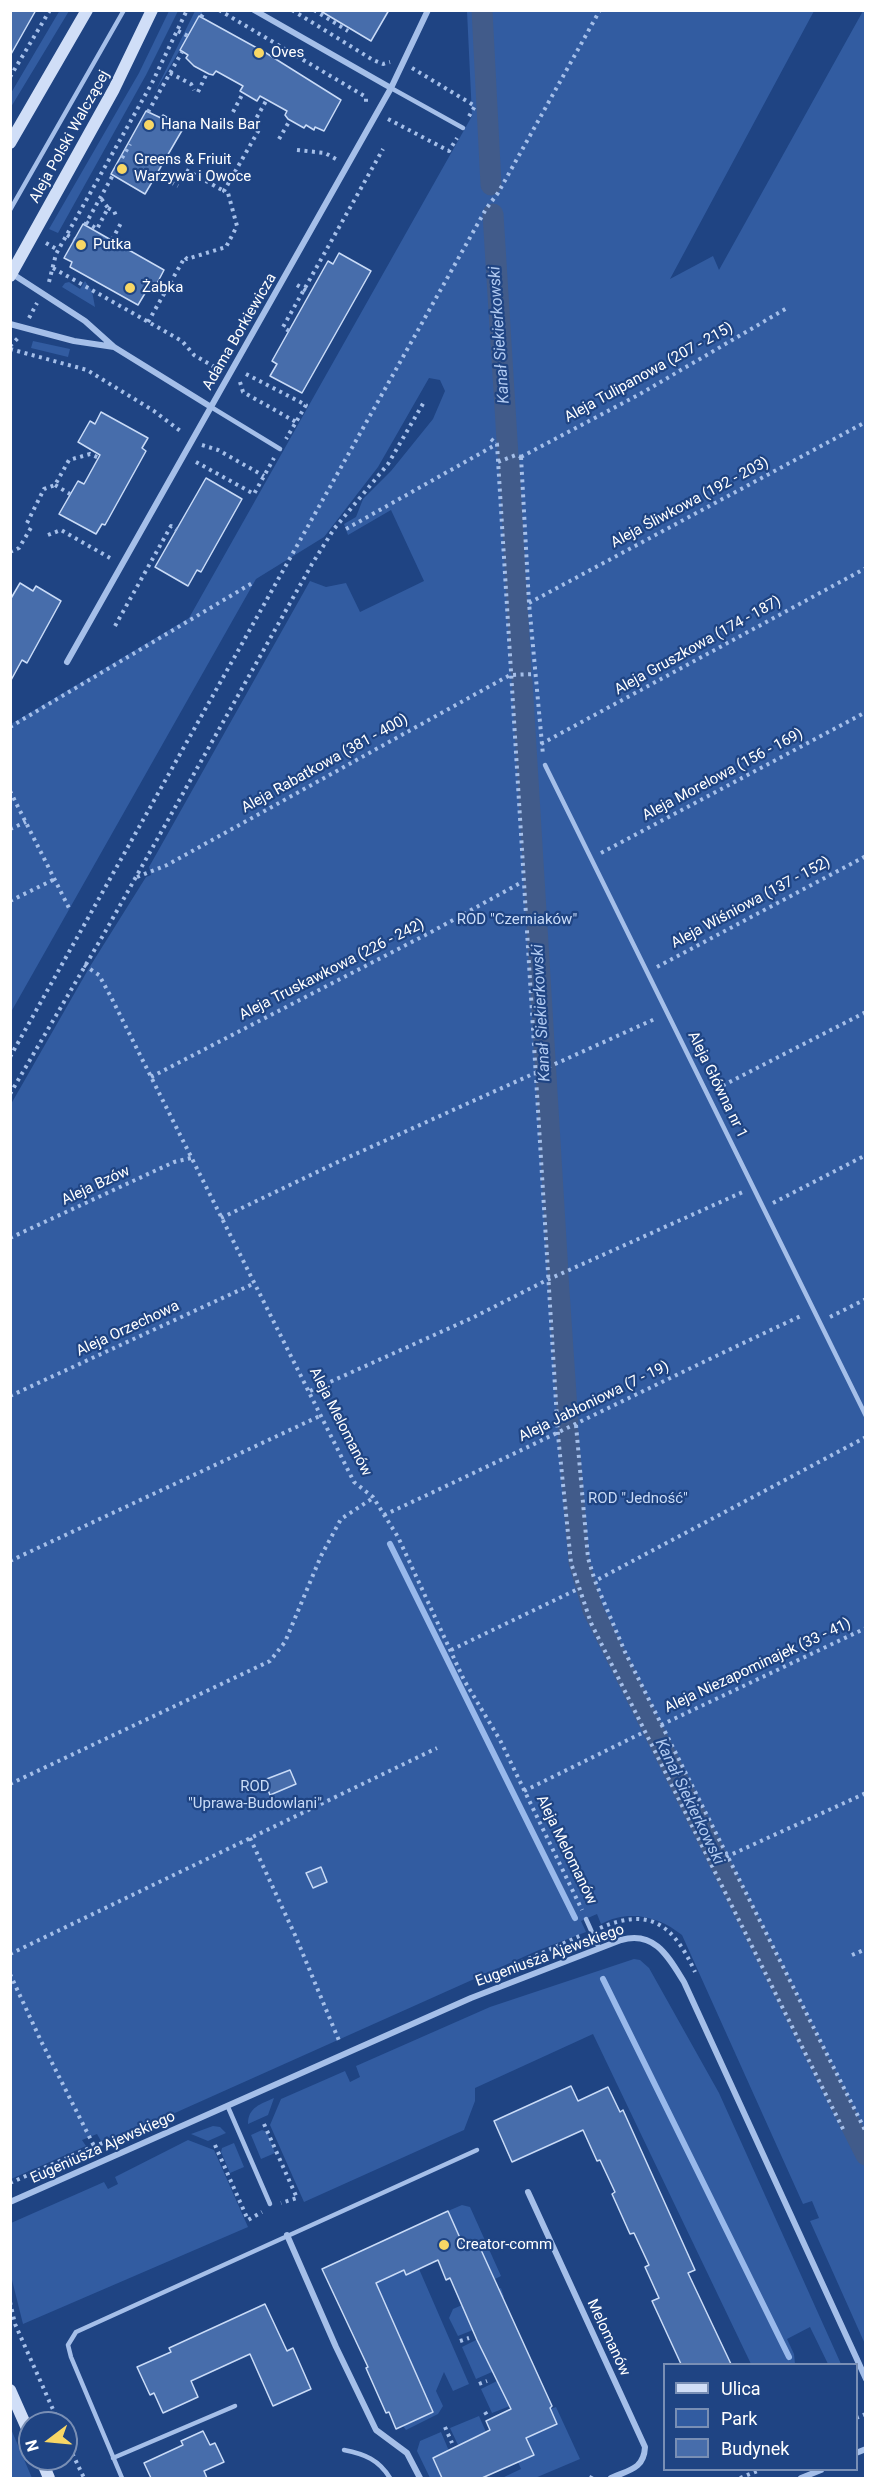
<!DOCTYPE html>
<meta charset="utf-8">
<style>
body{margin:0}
#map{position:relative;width:876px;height:2489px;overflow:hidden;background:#1f4483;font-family:Roboto,sans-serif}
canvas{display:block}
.frame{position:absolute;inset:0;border:12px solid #fff;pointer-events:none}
.legend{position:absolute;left:663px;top:2363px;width:195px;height:108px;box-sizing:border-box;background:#1f4483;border:2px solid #798fb5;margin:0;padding:8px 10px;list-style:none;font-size:18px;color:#fff}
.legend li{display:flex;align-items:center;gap:12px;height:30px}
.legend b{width:30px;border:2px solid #798fb5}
.north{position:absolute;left:18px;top:2411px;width:60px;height:60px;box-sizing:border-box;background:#1f4483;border:2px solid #798fb5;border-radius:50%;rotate:254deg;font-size:16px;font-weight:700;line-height:24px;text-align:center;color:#fff}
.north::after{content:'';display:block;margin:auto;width:21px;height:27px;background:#f8d765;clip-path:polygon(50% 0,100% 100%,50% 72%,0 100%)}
</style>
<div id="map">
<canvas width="876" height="2489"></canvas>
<div class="frame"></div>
<ul class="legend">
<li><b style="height:8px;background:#d0def7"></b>Ulica</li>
<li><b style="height:16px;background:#325ca1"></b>Park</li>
<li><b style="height:16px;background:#476dab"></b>Budynek</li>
</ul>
<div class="north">N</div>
</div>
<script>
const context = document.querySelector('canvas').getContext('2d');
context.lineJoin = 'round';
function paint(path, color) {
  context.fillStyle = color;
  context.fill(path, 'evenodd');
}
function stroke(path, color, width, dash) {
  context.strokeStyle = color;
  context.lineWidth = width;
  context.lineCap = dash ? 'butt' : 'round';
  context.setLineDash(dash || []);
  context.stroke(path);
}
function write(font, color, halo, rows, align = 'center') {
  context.font = font + ' Roboto,sans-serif';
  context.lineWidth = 4.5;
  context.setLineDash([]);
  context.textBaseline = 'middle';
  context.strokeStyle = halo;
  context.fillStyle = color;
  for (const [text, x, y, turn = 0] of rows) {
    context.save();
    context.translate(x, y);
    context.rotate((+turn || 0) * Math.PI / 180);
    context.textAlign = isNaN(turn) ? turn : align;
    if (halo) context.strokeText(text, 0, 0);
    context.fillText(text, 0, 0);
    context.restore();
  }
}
paint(new Path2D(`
 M60,10l9,1 -58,96v-14z
 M169,11h9l-32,64 -88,158 -9,-4 90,-156z
 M195,11h8l-48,81z
 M467,11h347l-144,268 43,-23 6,14 144,-259h2v2333l-55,-123 9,-3 -7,-17 -9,3 -121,-269c-23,-19 -54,-26 -81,-11l-4,-10 -16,7 5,11 -47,18 -391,175 -47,16 -4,-7 -15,6 4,6 -75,33v-1075l78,-136 57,-91 5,-2 -2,-8 161,-286 16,6 20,-4 14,29 64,-31 -33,-71 -43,25 -4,-11 12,-7 7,-18 28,-28 42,-52 12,-28 -5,-11 -11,-2 -51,89 -54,70 -68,42 -245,433v-288l178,-106 283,-502z
 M85,281l7,10 3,16 -33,-20 3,-4 4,-1 11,7z
 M33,341l37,8 -2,8 -37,-9z
 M634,1959l6,1 9,8 70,125 122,271h-13l-18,-37 -23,12 7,15 1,10h-44l-158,-330 -118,54v13l-11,29 -160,72 -34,-77 11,-26 64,-28 5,11 10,-5 -4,-11 134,-59z
 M274,2098l-6,17 -20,9c0,-17 13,-20 26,-26z
 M213,2126l7,1 6,6 -18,8 -17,-7z
 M262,2130l5,2 8,21 -14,6 -10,-24z
 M188,2140l26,10 34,77 -225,97 -12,-48v-53l93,-41 4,7 10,-5 -3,-7z
 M234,2143l10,24 -14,6 -9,-21 1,-4z
 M462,2205l8,2 31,69 -6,3 -18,-38 -13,6 -16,-36z
 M419,2269l50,115 -16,7 -9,-19 -8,19 7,15 -5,8 -32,16 -3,-4 30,-14 -62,-127 33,-15z
 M501,2288l3,9 -38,17 7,16 -15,6 -9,-18 4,-9z
 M478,2339l14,33 -16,7 -14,-32z
 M499,2380l11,26 -18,7 -11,-24z
 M556,2407l24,52 -45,19h-33l19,-9 -3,-7 16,-7 -8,-17 31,-13 -7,-16z
 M479,2416l7,16 -28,13 -8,-17z
 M11,2429l21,49h-21z
 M441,2432l8,19 -16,7 9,20h-12l-13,-27 3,-10z`), '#325ca1');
stroke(new Path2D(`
 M390,1544l185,374
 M603,1979l186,378`), '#99b9eb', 6);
stroke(new Path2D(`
 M482,10l9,175
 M493,214l15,242
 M509,461l12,210
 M522,681l36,592
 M558,1276l10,148
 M568,1432l11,130 14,48 273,545`), '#415b8a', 21);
const building = new Path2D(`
 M10,10h26l-26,46z
 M319,10h70l-18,31z
 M199,16l67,37 75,47 -17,31 -9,-4 -1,3 -8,-5 -2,3 -16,-9 -3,-4 2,-4 -27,-15 -3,5 -17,-10 3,-5 -27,-15 -3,4 -4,-1 -15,-8 -8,-8 2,-3 -8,-5z
 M146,111l15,7 2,-3 21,12 -39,67 -34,-20z
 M83,224l81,46 -12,23 -5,-3 -9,15 -68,-38 2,-5 -8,-4z
 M339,253l32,18 -69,122 -32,-17 7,-12 -5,-3 56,-100 5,3z
 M101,412l47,26 -6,10 4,3 -41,74 -3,-1 -6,10 -37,-20 19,-33 6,3 16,-29 -22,-13 12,-21 5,3z
 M206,478l36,21 -41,73 -4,-2 -9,16 -33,-19z
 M20,583l13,8 3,-5 25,15 -34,62 -5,-3 -12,22v-82z
 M290,1770l6,14 -26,11 -6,-15z
 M321,1867l6,15 -14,6 -7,-15z
 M571,2086l7,15 30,-14 12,25 3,-2 72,160 -7,3 43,91h-50l-29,-63 7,-3 -14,-31 4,-2 -15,-32 -4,1 -18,-40 3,-2 -15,-32 -3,1 -14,-31 -71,32 -18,-41z
 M448,2211l16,36 13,-6 75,165 -2,2 7,16 -31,14 8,17 -52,23h-40l-9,-20 57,-28 -4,-9 25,-12 -34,-69 -27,-62 -4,2 -8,-20 -32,15 -2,-5 -28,13 57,129 -37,17 -7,-17 -3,1 -20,-45 2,-1 -46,-98z
 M265,2304l22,47 6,-3 18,41 -38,17 -23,-52 -59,27 7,16 -35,16 -9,-20 -4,2 -13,-28 34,-15 -2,-4z
 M203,2431l7,14 5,-2 9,19 -20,9 3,7h-56l-7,-15 39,-18 -2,-4z`);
paint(building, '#476dab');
stroke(building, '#c9dbf7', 1.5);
stroke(new Path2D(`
 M219,10l147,87v7
 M292,10l81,50 10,4 7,-2
 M314,10l34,21
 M201,17l5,-7
 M178,31l10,5
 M412,68l63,38 -7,12
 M170,73l21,11 3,6
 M10,77l40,-67
 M198,92l9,-19
 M148,112l34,-60
 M233,112l10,-19
 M388,119l61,32 8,-13
 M253,124l13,-23
 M279,139l11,-19
 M297,150l28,3 11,6
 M122,158l8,-14
 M186,170l38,21
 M158,175l20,11
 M108,208l6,3 3,7
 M86,222l11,7 11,-21 -8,-11
 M85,225l28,-50
 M67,235l7,4
 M112,240l10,-19
 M46,243l12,7
 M53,268l129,73 12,14 24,14
 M49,282l7,-28 96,-171 35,-73
 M297,285l13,8
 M29,318l8,-15
 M148,322l37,-65 2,2 39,-12 11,-21 -9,-33 -4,-2 36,-63
 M289,331l-6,-4 100,-178
 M10,346l8,-8
 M10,349l77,21 67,41 29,22
 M246,374l60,31 -20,34
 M240,382l3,10 53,30
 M491,439l6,5 61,991 13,128 20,60 253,508
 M202,445l16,5 46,26
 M521,457l8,146 14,152
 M521,457l119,-63 147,-86
 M196,462l58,32 20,-36
 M498,462l18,-7 5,2
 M55,485l15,9
 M27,523l17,-34 11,-4 14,-25 21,-6 9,4
 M346,529l151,-85
 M48,535l13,-5 49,28
 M10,552l9,-4 13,-22
 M529,603l333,-179
 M115,626l56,-100 6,4
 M10,727l244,-145
 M541,744l325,-176
 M10,791l59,117
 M10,829l16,-7
 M601,853l265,-141
 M137,877l30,-12 343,-190 25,-1
 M10,901l45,-22
 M84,965l15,10 12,22 243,485 19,15 25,40 66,143 36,60 82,170
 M657,967l209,-111
 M10,1057l476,-848 12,-16 102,-183
 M151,1077l282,-146 89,-49
 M716,1089l150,-77
 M10,1094l95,-162 207,-368 22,-35 54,-65 36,-62
 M773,1203l93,-48
 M221,1218l119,-57 317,-143
 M10,1238l164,-76 17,-4
 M830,1317l36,-18
 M310,1391l164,-74 73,-37 198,-89
 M10,1396l245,-113
 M576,1425l12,133 7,23
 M866,1437l-271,144 30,71 241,480
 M384,1515c141,-65 279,-135 419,-200
 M10,1561l312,-146
 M451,1650l127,-61
 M661,1725l205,-97
 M10,1784l260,-123 15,-19 36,-86 20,-37 32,-21
 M524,1791l120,-59
 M250,1838l45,97 45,108
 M726,1857l140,-64
 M600,1928c51,-22 74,-2 95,44
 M10,1954l427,-206
 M852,1955l14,-6
 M515,1965l67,-30
 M10,1974l31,67 53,105
 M264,2124l33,74 -16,5
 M215,2145l33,75 14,-8
 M10,2183l84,-37 21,-7
 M10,2302l5,22 44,99
 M460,2341l9,-3
 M479,2384l8,-3
 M485,2412l3,5
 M856,2418l10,-4
 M445,2427l7,16
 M66,2440l18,38
 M591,2478l1,-2
 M740,2478l20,-8`), '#a5bfe9', 4, [3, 4.5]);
stroke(new Path2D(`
 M391,88l72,40
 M10,210l114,-200
 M211,407l69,42
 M545,765l321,651
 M586,1919l13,29
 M228,2107l42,97
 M344,2450c21,4 35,10 46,28
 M113,2458l122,-52
 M122,2478l-51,-121 -3,-12 8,-13 401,-182`), '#a5bfe9', 4.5);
stroke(new Path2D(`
 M254,10l137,78
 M11,273l74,48 29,26 97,60
 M10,324l64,17 40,6
 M67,662l324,-574 37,-78
 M528,2192l117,255c-1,22 -16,23 -34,31
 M10,2202l461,-204 150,-58c34,-10 48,18 63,42l182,397
 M287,2235l49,112 40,83 31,23 13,25
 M856,2453l10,-4
 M801,2478l20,-8`), '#a5bfe9', 6);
stroke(new Path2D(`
 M10,143l77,-133
 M10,276l104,-187 38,-79
 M10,2390l20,45
 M41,2459l8,19`), '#d0def7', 12);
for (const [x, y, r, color] of [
 [259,53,6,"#f8d765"],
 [149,125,6,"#f8d765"],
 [122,169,6,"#f8d765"],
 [81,245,6,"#f8d765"],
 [130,288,6,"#f8d765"],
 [444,2245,6,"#f8d765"]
]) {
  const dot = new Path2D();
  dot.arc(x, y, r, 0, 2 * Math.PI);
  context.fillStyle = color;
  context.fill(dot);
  stroke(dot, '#1f4483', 2);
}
write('15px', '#fff', '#1f4483', [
 ["Oves",271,53],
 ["Hana Nails Bar",161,125],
 ["Greens & Friuit",134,160],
 ["Warzywa i Owoce",134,177],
 ["Putka",93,245],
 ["Żabka",142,288],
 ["Creator-comm",456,2245]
], 'left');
write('15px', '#fff', '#1f4483', [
 ["Aleja Polski Walczącej",70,137,-61],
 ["Adama Borkiewicza",240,332,-60],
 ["Aleja Tulipanowa (207 - 215)",649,373,-29],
 ["Aleja Śliwkowa (192 - 203)",690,503,-28],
 ["Aleja Gruszkowa (174 - 187)",698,646,-29],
 ["Aleja Rabatkowa (381 - 400)",325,764,-29],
 ["Aleja Morelowa (156 - 169)",723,775,-28],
 ["Aleja Wiśniowa (137 - 152)",751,903,-28],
 ["Aleja Truskawkowa (226 - 242)",332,970,-27],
 ["Aleja Główna nr 1",717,1085,64],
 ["Aleja Bzów",96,1186,-25],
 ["Aleja Orzechowa",128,1329,-25],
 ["Aleja Jabłoniowa (7 - 19)",594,1402,-26],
 ["Aleja Melomanów",340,1422,63],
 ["Aleja Niezapominajek (33 - 41)",758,1666,-25],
 ["Aleja Melomanów",566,1850,64],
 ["Eugeniusza Ajewskiego",550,1956,-20],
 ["Eugeniusza Ajewskiego",103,2148,-24],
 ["Melomanów",608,2338,65]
]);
write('15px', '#c9dbf7', '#1f4483', [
 ["ROD \"Czerniaków\"",517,920],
 ["ROD \"Jedność\"",638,1499],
 ["ROD",255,1787],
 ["\"Uprawa-Budowlani\"",255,1804]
]);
write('italic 16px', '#b1caf1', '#1f4483', [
 ["Kanał Siekierkowski",500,335,-94],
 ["Kanał Siekierkowski",542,1013,-93],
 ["Kanał Siekierkowski",689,1802,64]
]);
</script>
